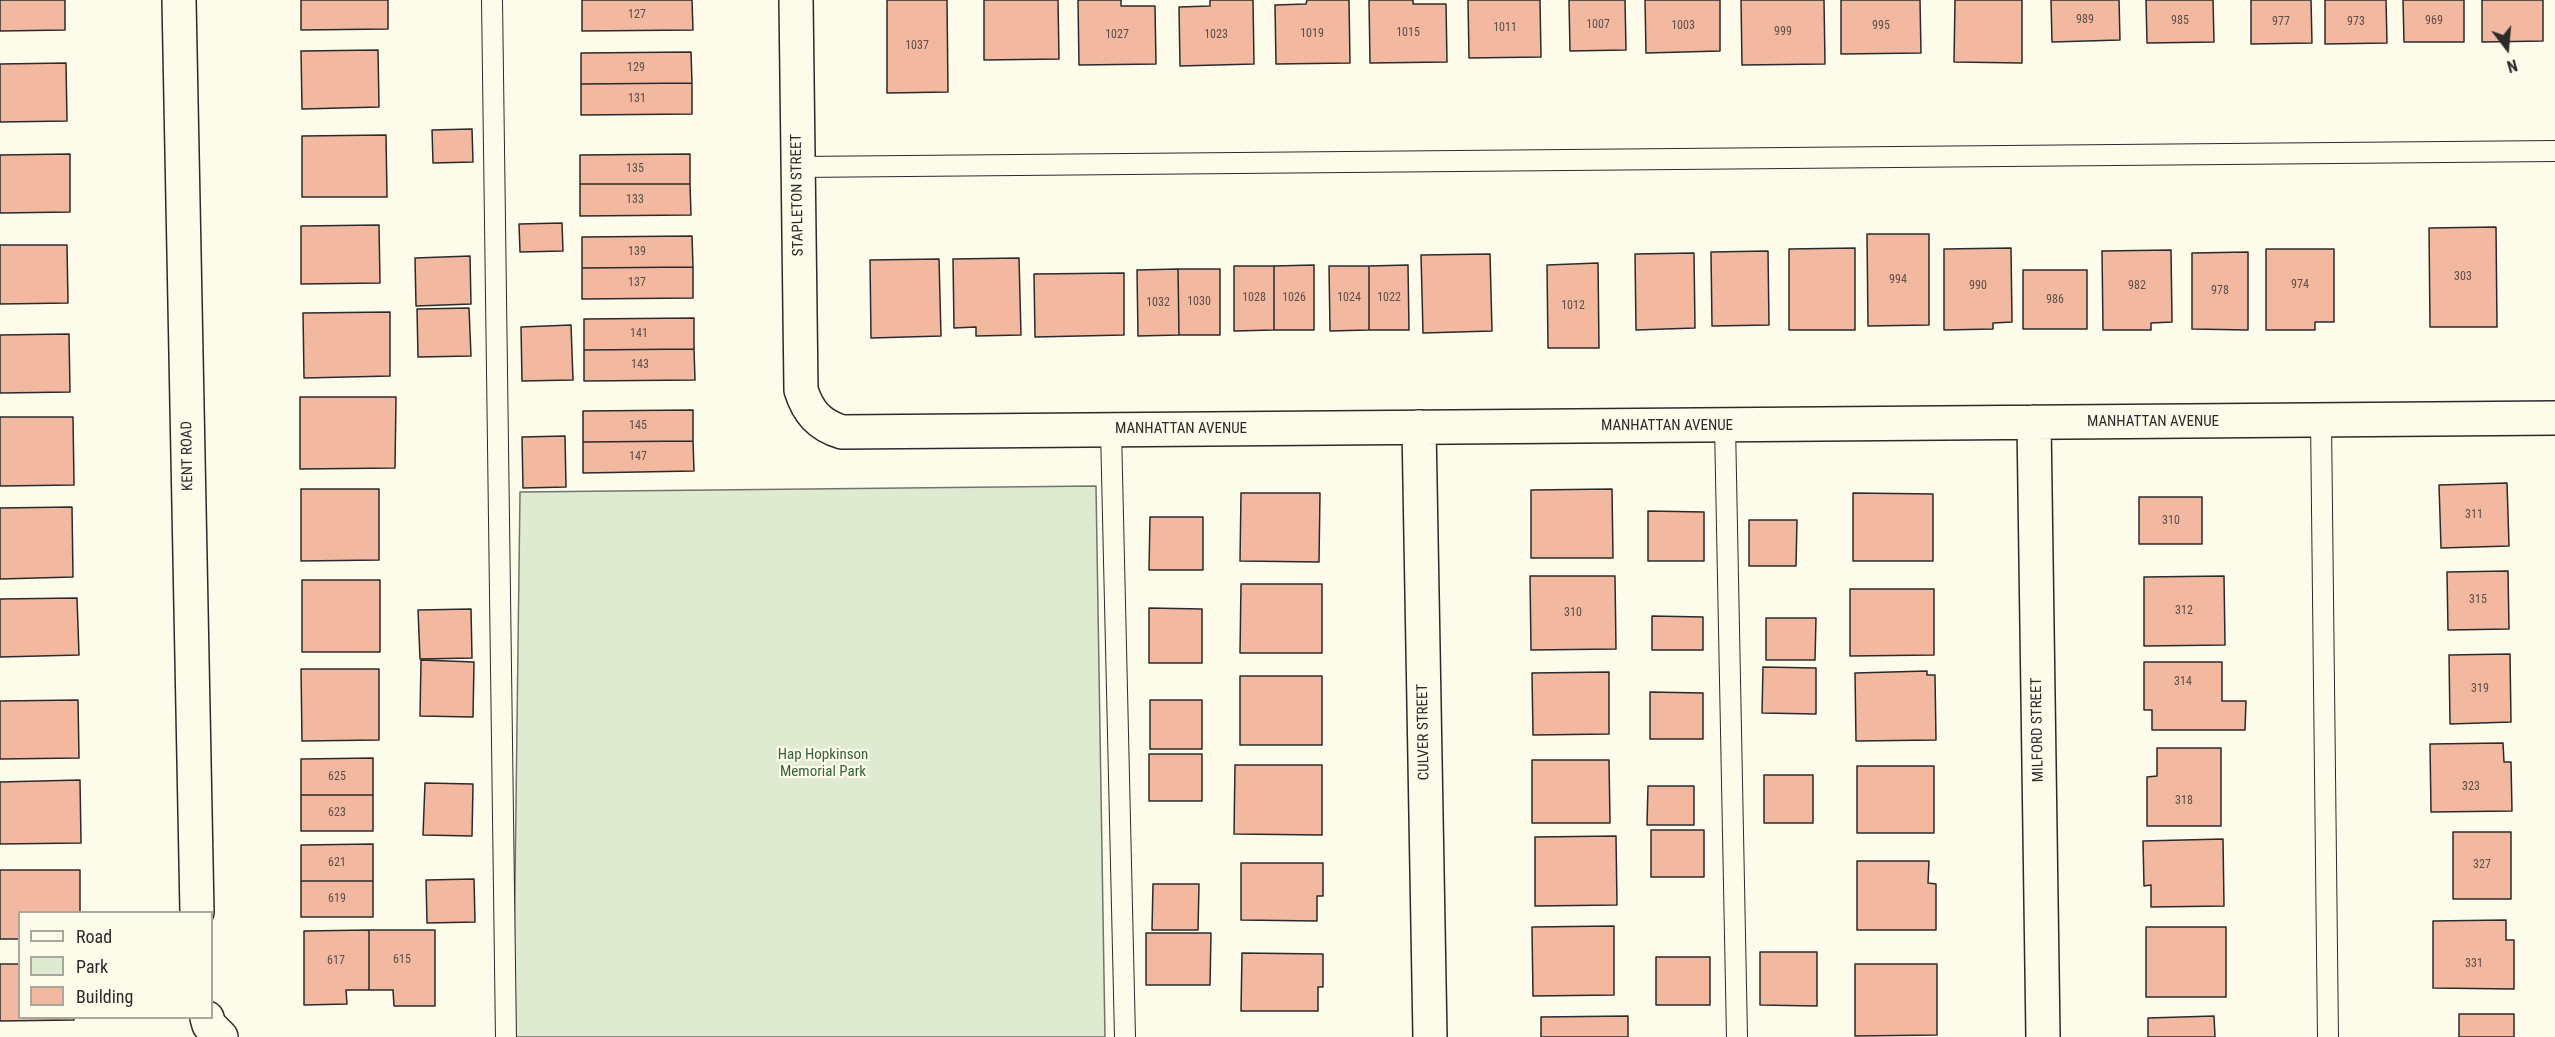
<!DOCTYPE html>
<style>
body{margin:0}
#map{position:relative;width:2555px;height:1037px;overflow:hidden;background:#fdfbea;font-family:"Roboto Condensed",sans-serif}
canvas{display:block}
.legend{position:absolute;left:18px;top:911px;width:195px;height:108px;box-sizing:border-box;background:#fdfbea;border:2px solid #a9a89e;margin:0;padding:8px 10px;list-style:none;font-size:18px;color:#2b2b2b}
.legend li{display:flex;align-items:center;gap:12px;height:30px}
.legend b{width:30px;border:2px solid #a9a89e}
.north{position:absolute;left:2477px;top:18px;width:60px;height:60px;-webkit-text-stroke:4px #fdfbea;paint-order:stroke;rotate:164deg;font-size:16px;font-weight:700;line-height:24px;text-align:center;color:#2b2b2b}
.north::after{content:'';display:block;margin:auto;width:21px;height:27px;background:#2b2b2b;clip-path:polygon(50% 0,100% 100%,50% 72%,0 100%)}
</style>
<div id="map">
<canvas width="2555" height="1037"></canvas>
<ul class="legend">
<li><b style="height:8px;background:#fdfbea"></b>Road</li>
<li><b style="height:16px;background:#deebd1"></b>Park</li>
<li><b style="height:16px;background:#f2b8a0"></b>Building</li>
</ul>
<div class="north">N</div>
</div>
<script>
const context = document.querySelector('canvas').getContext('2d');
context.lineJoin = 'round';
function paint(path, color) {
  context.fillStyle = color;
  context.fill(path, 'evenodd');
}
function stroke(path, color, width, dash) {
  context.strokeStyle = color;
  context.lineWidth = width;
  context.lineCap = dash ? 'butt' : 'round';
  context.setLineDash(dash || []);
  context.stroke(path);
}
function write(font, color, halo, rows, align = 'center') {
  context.font = font + ' "Roboto Condensed",sans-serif';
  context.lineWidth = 4.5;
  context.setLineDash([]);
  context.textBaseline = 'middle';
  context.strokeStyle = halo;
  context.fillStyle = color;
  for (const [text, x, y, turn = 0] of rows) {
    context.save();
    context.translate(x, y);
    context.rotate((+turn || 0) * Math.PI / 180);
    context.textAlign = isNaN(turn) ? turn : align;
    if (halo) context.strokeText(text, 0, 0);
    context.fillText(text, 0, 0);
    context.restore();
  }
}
const green = new Path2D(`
 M1096,486l9,551h-592l7,-545z`);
paint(green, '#deebd1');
stroke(green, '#74746e', 1.5);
const building = new Path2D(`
 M0,0h65v30l-65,1z
 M301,0h87v29l-87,1z
 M582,0h110l1,30 -111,1z
 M887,0h60l1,92 -61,1z
 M984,0h74l1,59 -75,1z
 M1078,0h43v6h34l1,58 -77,1z
 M1210,0h43l1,64 -74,2 -1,-59 31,-1z
 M1307,0h42l1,63 -74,1 -1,-59 31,-1z
 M1369,0h44v4h33l1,58 -77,1z
 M1468,0h72l1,57 -72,1z
 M1569,0h56l1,50 -56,1z
 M1645,0h75v51l-74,2z
 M1741,0h83l1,64 -83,1z
 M1841,0h79l1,53 -80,1z
 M1955,0h67v63l-68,-1z
 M2051,0h68l1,40 -68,2z
 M2146,0h67l1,42 -67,1z
 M2251,0h60l1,43 -61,1z
 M2325,0h61l1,43 -62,1z
 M2403,0h61v42h-60z
 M2482,0h61v41l-61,1z
 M378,50l1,57 -77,2 -1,-58z
 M691,52l1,31 -111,1v-31z
 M66,63l1,58 -67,1v-58z
 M692,83v31l-111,1v-31z
 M472,129l1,33 -40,1 -1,-33z
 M386,135l1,62h-85v-61z
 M70,154v58l-70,1v-58z
 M690,154v30h-110v-29z
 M580,184h110l1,31 -111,1z
 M562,223l1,28 -43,1 -1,-28z
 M379,225l1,58 -79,1v-58z
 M2496,227l1,100h-67l-1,-99z
 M1867,234h62v91l-61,1z
 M692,236l1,31 -111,1v-31z
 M0,245h67l1,58 -68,1z
 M1855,248v82h-66v-81z
 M2011,248l1,74 -19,1v6l-49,1v-81z
 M2266,249h68v73h-19v8h-49z
 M2171,250l1,72 -21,1v7h-48l-1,-79z
 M1768,251l1,74 -57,1 -1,-74z
 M2248,252v78l-56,-1v-76z
 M1694,253l1,75 -59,2 -1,-76z
 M1490,254l2,77 -69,2 -2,-78z
 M470,256l1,48 -55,2 -1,-48z
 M1019,258l2,77 -45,1v-9l-22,1 -1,-69z
 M939,259l2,77 -70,2 -1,-78z
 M1598,263l1,85h-51l-1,-83z
 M1314,265v65h-40v-64z
 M1408,265l1,65h-40v-64z
 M1234,266h40v64l-40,1z
 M1329,266h40v64l-39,1z
 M693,267v31l-111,1v-31z
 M1178,269h42v66h-41z
 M1178,269l1,66 -41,1 -1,-66z
 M2023,270h64v59h-64z
 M1124,273v62l-89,2 -1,-63z
 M469,308l2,48 -53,1 -1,-48z
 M390,312v64l-86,2 -1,-65z
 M694,318v31l-110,1v-31z
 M571,325l2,55 -51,1 -1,-54z
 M69,334l1,58 -70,1v-58z
 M694,349l1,31 -111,1v-31z
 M300,397h96l-1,71 -95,1z
 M693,410v31l-110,1v-31z
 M0,417h73l1,68 -74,1z
 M565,436l1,51 -43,1 -1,-51z
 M693,441l1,30 -111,2v-31z
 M2507,483l2,63 -68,2 -2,-63z
 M301,489h78v71l-78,1z
 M1612,489l1,69h-82v-68z
 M1241,493h79l-1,69 -79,-1z
 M1853,493l80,1v67h-80z
 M2139,497h63v47h-63z
 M72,507l1,70 -73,2v-71z
 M1648,511l56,1v49h-56z
 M1150,517h53v53h-54z
 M1749,520h48l-1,46h-47z
 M2508,571l1,58 -61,1 -1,-58z
 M1530,576h85l1,73 -85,1z
 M2224,576l1,69 -81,1v-69z
 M302,580h78v72h-78z
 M1241,584h81v69h-82z
 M1850,589h84v66l-84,1z
 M77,598l2,57 -79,2v-58z
 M1149,608l53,1v54h-53z
 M471,609l1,49 -52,1 -2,-49z
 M1652,616l51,1v33h-51z
 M1766,618h50l-1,42h-49z
 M2510,654l1,68 -61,2 -1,-69z
 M421,660l53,2 -1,55 -53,-1z
 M2144,662h78v39h24l-1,29h-93v-20h-8z
 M1763,667l53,1v46l-54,-1z
 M301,669h78v71l-77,1z
 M1927,671v4h8l1,65 -80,1 -1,-68z
 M1609,672v62l-76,1 -1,-62z
 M1240,676h82v69h-82z
 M1650,692l53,1v46h-53z
 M78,700l1,58 -79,1v-58z
 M1150,700h52v49h-52z
 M2503,743l1,19h7l1,49 -81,1 -1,-68z
 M2157,748h64v78h-74v-49l10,-1z
 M1149,754h53v47h-53z
 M373,758v37h-72v-36z
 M1532,760h77l1,63h-78z
 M1235,765h87v70l-88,-1z
 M1857,766h77v67h-77z
 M1764,775h49v48h-49z
 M80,780l1,63 -81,1v-62z
 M425,783l48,1 -1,52 -49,-1z
 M1648,786h46v39h-47z
 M301,795h72v36h-72z
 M1651,830h53v47h-53z
 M2453,832h58v67h-58z
 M1616,836l1,69 -82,1v-69z
 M2223,839l1,67 -73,1v-22l-7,1 -1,-45z
 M373,844v37h-72v-36z
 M1857,861h72l-1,22 8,1v46h-79z
 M1241,863h82v33h-6v25l-76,-1z
 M0,870h80v42h-60v27h-20z
 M474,879l1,43 -48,1 -1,-43z
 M301,881h72v36h-72z
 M1153,884h46l-1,46h-46z
 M2506,920v20h8v49l-81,-1v-67z
 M1614,926v69l-81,1 -1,-69z
 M2146,927h80v70h-80z
 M369,930v60h-23l1,14 -43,1v-74z
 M369,930h66v76h-41l-1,-16h-24z
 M1146,933h65l-1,52h-64z
 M1760,952h57v54l-57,-1z
 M1242,953l81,1v33h-5v24h-77z
 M1656,957h54v48h-54z
 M0,964h20v54h54v2l-74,1z
 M1855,964h82v71l-82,1z
 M2459,1014h55v23h-55z
 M1628,1016v21h-87v-20z
 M2214,1016l1,21h-67v-19z`);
paint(building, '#f2b8a0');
stroke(building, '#2b2b2b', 1.5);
const service = new Path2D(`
 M492,0l14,1037
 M798,167l1757,-16
 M2321,420l7,617
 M1725,425l12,612
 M1111,430l14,607`);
const minor = new Path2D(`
 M179,0l18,912
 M796,0l5,390c7,22 18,35 41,42l1713,-14
 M2034,422l9,615
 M1419,427l11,610
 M207,1018l2,7 12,12`);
stroke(service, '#2b2b2b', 22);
stroke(minor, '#2b2b2b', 36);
stroke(service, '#fdfbea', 20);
stroke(minor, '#fdfbea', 33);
write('12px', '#5d4e48', null, [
 ["127",637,15],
 ["989",2085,20],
 ["985",2180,21],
 ["969",2434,21],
 ["977",2281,22],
 ["973",2356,22],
 ["1007",1598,25],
 ["1003",1683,26],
 ["995",1881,26],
 ["1011",1505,28],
 ["999",1783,32],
 ["1015",1408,33],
 ["1019",1312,34],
 ["1027",1117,35],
 ["1023",1216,35],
 ["1037",917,46],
 ["129",636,68],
 ["131",637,99],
 ["135",635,169],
 ["133",635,200],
 ["139",637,252],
 ["303",2463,277],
 ["994",1898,280],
 ["137",637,283],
 ["974",2300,285],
 ["990",1978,286],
 ["982",2137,286],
 ["978",2220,291],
 ["1028",1254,298],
 ["1026",1294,298],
 ["1024",1349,298],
 ["1022",1389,298],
 ["986",2055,300],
 ["1030",1199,302],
 ["1032",1158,303],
 ["1012",1573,306],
 ["141",639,334],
 ["143",640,365],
 ["145",638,426],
 ["147",638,457],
 ["311",2474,515],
 ["310",2171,521],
 ["315",2478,600],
 ["312",2184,611],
 ["310",1573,613],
 ["314",2183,682],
 ["319",2480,689],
 ["625",337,777],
 ["323",2471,787],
 ["318",2184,801],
 ["623",337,813],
 ["621",337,863],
 ["327",2482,865],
 ["619",337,899],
 ["615",402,960],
 ["617",336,961],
 ["331",2474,964]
]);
write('15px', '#2b2b2b', '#fdfbea', [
 ["STAPLETON STREET",798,195,-91],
 ["MANHATTAN AVENUE",2153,422],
 ["MANHATTAN AVENUE",1667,426],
 ["MANHATTAN AVENUE",1181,429],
 ["KENT ROAD",188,456,-91],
 ["MILFORD STREET",2038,730,-91],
 ["CULVER STREET",1424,732,-91]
]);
write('15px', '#34623c', '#fdfbea', [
 ["Hap Hopkinson",823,755],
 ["Memorial Park",823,772]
]);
</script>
